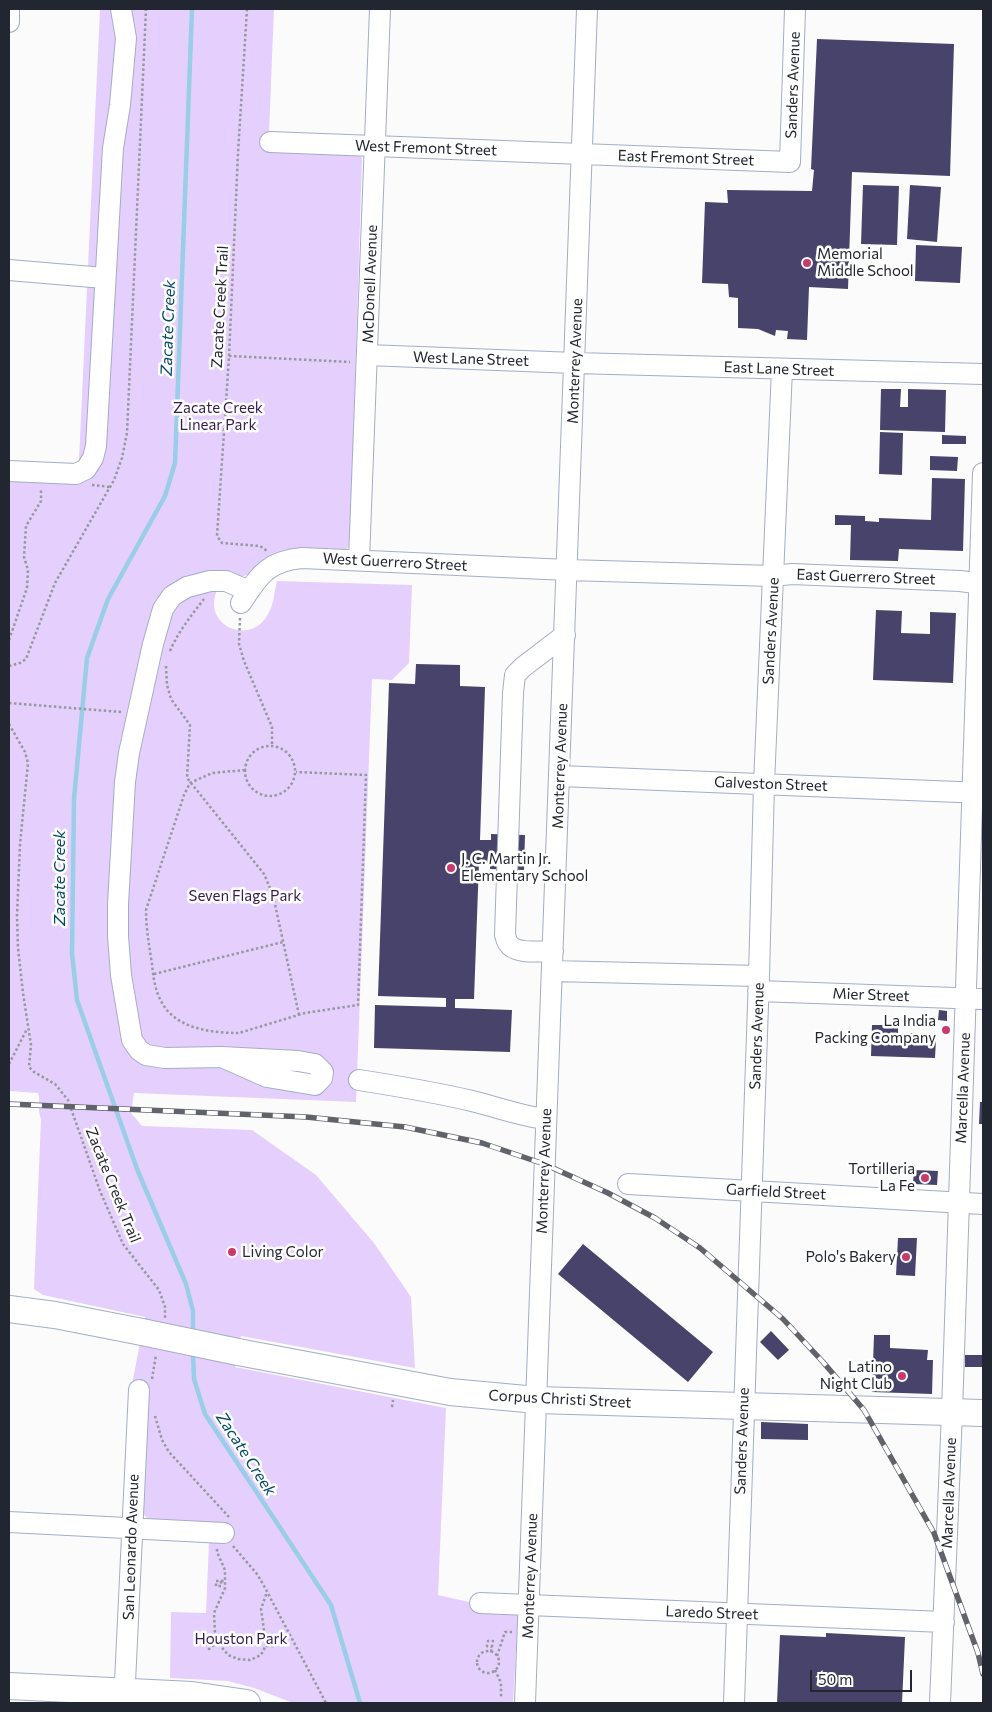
<!DOCTYPE html>
<style>
body{margin:0}
#map{position:relative;width:992px;height:1712px;overflow:hidden;background:#fbfbfb;font-family:Commissioner,sans-serif}
canvas{display:block}
.frame{position:absolute;inset:0;border:10px solid #222630;pointer-events:none}
.scale{position:absolute;left:810px;top:1670px;width:102px;height:22px;box-sizing:border-box;border:2px solid #222630;border-top:0;padding-left:6px;font-size:15px;line-height:18px;white-space:nowrap;color:#222630;-webkit-text-stroke:4px #fff;paint-order:stroke}
</style>
<div id="map">
<canvas width="992" height="1712"></canvas>
<div class="frame"></div>
<div class="scale">50 m</div>
</div>
<script>
const context = document.querySelector('canvas').getContext('2d');
context.lineJoin = 'round';
function paint(path, color) {
  context.fillStyle = color;
  context.fill(path, 'evenodd');
}
function stroke(path, color, width, dash) {
  context.strokeStyle = color;
  context.lineWidth = width;
  context.lineCap = dash ? 'butt' : 'round';
  context.setLineDash(dash || []);
  context.stroke(path);
}
function write(font, color, halo, rows, align = 'center') {
  context.font = font + ' Commissioner,sans-serif';
  context.lineWidth = 5;
  context.setLineDash([]);
  context.textBaseline = 'middle';
  context.strokeStyle = halo;
  context.fillStyle = color;
  for (const [text, x, y, turn = 0] of rows) {
    context.save();
    context.translate(x, y);
    context.rotate((+turn || 0) * Math.PI / 180);
    context.textAlign = isNaN(turn) ? turn : align;
    if (halo) context.strokeText(text, 0, 0);
    context.fillText(text, 0, 0);
    context.restore();
  }
}
paint(new Path2D(`
 M100,9h174l-5,124 90,22 3,3 -12,384 -2,6 -4,2 -56,-1 -12,3 -15,10 -12,12 -29,11c-24,38 30,64 48,29 6,-10 6,-22 9,-33l135,4 -3,78 -17,17 -20,-1 -16,423 -222,-9 -3,20 11,13 110,4 64,45 58,68 37,54 4,71 -174,-32 -6,31 211,41 -8,187 80,18 -5,90h-220l-39,-15 -26,-7 -58,-3 1,-66 35,1 3,-72h17v-17l-76,-5 -4,-2 -4,-5 -10,-128 13,-67 -102,-22 -9,-6 7,-170c-4,-9 0,-17 -3,-26l-29,-2v-610h69z`), '#e5d0fd');
stroke(new Path2D(`
 M192,9l-17,454 -10,33 -57,103 -21,59 -13,141 -2,154 5,47 60,169 49,115 7,27v22
 M193,1351l1,28 11,35 126,191 29,98`), '#9acde7', 4.5);
paint(new Path2D(`
 M817,39l137,5 -4,132 -98,-4 -4,117 -39,-2 -2,53 -20,-1 1,-8 -12,-1 -1,6 -17,-7 -20,-1v-30l-9,-1 -1,-13 -26,-1 3,-81 23,1 -1,-13 85,1 2,-21 -3,-1z
 M863,185l36,1 -2,59 -36,-1z
 M910,185l31,2 -4,55 -30,-3z
 M916,245l46,2 -2,36 -45,-2z
 M881,389h20l-1,18h8v-18l38,1 -1,42 -65,-2z
 M880,432l23,1 -1,42 -23,-1z
 M942,435l24,1v8h-24z
 M930,456l28,1 -1,14 -27,-1z
 M932,478l33,1 -2,72 -64,-2 -1,12 -48,-1 1,-35h-16v-10l30,1v5l14,1v-4l52,2z
 M876,610l26,1 -1,22 29,1v-22l26,1 -3,70 -80,-3z
 M416,664l44,1v21l25,1 -5,153h11v-6l34,1 -1,35 -34,-1v-6l-11,-1 -5,137h-19v9l57,2 -2,42 -136,-4 1,-43 71,2v-9l-68,-2 11,-313 26,1z
 M939,1010l8,1v10l-9,-1z
 M872,1025h26v8h21v6h17l-1,19 -64,-2z
 M980,1102h3v22h-4z
 M914,1170l24,1 -1,14 -24,-1z
 M898,1238h19l-2,38 -19,-1z
 M583,1244l130,108 -25,30 -130,-108z
 M771,1331l18,19 -11,10 -18,-18z
 M874,1335h16v13l38,2 -1,10h6l-1,34 -60,-2z
 M965,1355h18v12h-18z
 M761,1422l47,2v16l-47,-1z
 M826,1633l79,4 -3,66h-125l3,-68 46,2z`), '#47436a');
const minor = new Path2D(`
 M9,22v-13
 M270,142l520,20 5,-153
 M9,270l95,8
 M367,355l208,8 408,11
 M9,471l67,3 10,-5 7,-11 3,-12 17,-298 7,-43 6,-67 -5,-29
 M359,560l21,-551
 M241,603c18,-27 26,-42 61,-45l266,12 205,6 19,-2 168,7 23,3
 M560,776l423,17
 M553,951c-12,0 -38,4 -45,-8 -2,-3 -2,-6 -3,-8l8,-242 2,-18 8,-8 42,-32
 M552,971l207,5
 M758,991l225,8
 M222,1057l45,20 48,8 7,-7 1,-6 -8,-8 -17,-3 -76,-4 -57,1 -19,-3 -7,-5 -7,-10 -11,-65 -3,-39v-32l7,-122 4,-29 24,-109 10,-35 9,-13 15,-9 23,-6h16l23,10
 M359,1080c38,6 75,12 113,21 25,6 48,15 74,18
 M628,1184l355,20
 M9,1522l215,11
 M480,1603l464,19
 M124,1703l15,-313
 M525,1703l62,-1694
 M734,1703l25,-727 5,-192 18,-415
 M940,1703l12,-291 31,-939`);
const major = new Path2D(`
 M9,1309l46,6 87,17
 M238,1352l212,40 87,8 446,13
 M9,1686l183,9 55,8`);
stroke(minor, '#a3adc9', 22);
stroke(major, '#a3adc9', 28);
stroke(new Path2D(`
 M247,9l-9,144 -9,204 -12,179 5,7 38,3 7,5
 M229,356l121,6
 M92,485l18,2
 M240,618l-1,26 5,17 28,66v19
 M9,640l18,-52 1,-18 -4,-13 2,-31 15,-25v-13
 M170,651c8,-19 21,-35 34,-52
 M9,666l11,-3 6,-4 29,-76 59,-103 8,-22 5,-25 19,-424
 M166,666l1,19 4,14 19,26 -3,53 77,96 9,21 26,120
 M9,703l112,9
 M9,724l16,28 3,11 -8,81 -3,72 1,32 5,45 8,52 -2,22 5,5 21,12 13,16 32,91 23,53 36,46 6,17v11
 M245 771a25 25 0 1 1 50 0a25 25 0 1 1-50 0Z
 M245,770l-33,3 -22,10 -6,12 -38,115c0,18 3,35 6,54 1,12 3,26 9,37 14,28 51,32 78,32l66,-20 53,-8 8,-230 -70,-3
 M154,974l129,-32
 M9,1064l18,-35
 M152,1379l4,-24
 M392,1407l1,-7
 M155,1416l7,24 7,12 60,65
 M233,1546l24,28 6,10 63,119
 M217,1549v3l8,18v18l-11,25 1,21 1,6 12,15 10,4 12,1 11,-5 5,-10 -5,-36 6,-17
 M221,1581v5h-5v-5h9
 M211,1641l3,4 -5,4 -3,-5 9,-6
 M266,1646h10v-5l-6,-1v6
 M477 1662a11 11 0 1 1 22 0a11 11 0 1 1-22 0Z
 M491,1652l2,-11h-5l-1,5 5,1
 M497,1656l8,-24h7
 M495,1670l6,13v15`), '#96989c', 2.5, [2.5, 2.5]);
stroke(minor, '#fff', 20);
stroke(major, '#fff', 26);
const rail = new Path2D(`
 M9,1104l297,13 99,10 77,16 62,21 64,29 47,25 45,30 83,71 40,43 41,48 70,123 44,120 5,21`);
stroke(rail, '#60636a', 5.5);
stroke(rail, '#fff', 4, [11]);
const majorBridge = new Path2D(`
 M142,1332l96,20`);
stroke(majorBridge, '#a3adc9', 28, []);
stroke(majorBridge, '#fff', 26);
for (const [x, y, r, color] of [
 [807,263,5,"#c63a6d"],
 [451,868,5,"#c63a6d"],
 [946,1030,5,"#c63a6d"],
 [925,1178,5,"#c63a6d"],
 [232,1252,5,"#c63a6d"],
 [906,1257,5,"#c63a6d"],
 [902,1376,5,"#c63a6d"]
]) {
  const dot = new Path2D();
  dot.arc(x, y, r, 0, 2 * Math.PI);
  context.fillStyle = color;
  context.fill(dot);
  stroke(dot, '#fff', 2);
}
write('15px', '#222630', '#fff', [
 ["Sanders Avenue",793,85,-88],
 ["West Fremont Street",426,148,2],
 ["East Fremont Street",686,158,2],
 ["McDonell Avenue",370,284,-88],
 ["Zacate Creek Trail",220,307,-87],
 ["West Lane Street",471,359,2],
 ["Monterrey Avenue",575,361,-88],
 ["East Lane Street",779,369,2],
 ["West Guerrero Street",395,562,3],
 ["East Guerrero Street",866,577,2],
 ["Sanders Avenue",771,631,-87],
 ["Monterrey Avenue",560,766,-88],
 ["Galveston Street",771,784,2],
 ["Mier Street",871,995,2],
 ["Sanders Avenue",757,1036,-88],
 ["Marcella Avenue",963,1088,-88],
 ["Monterrey Avenue",544,1171,-88],
 ["Zacate Creek Trail",113,1185,68],
 ["Garfield Street",776,1192,3],
 ["Corpus Christi Street",560,1399,3],
 ["Sanders Avenue",742,1441,-88],
 ["Marcella Avenue",949,1493,-88],
 ["San Leonardo Avenue",131,1547,-88],
 ["Monterrey Avenue",530,1576,-88],
 ["Laredo Street",712,1613,2]
]);
write('15px', '#222630', '#fff', [
 ["Memorial",817,254,"left"],
 ["Middle School",817,271,"left"],
 ["J. C. Martin Jr.",461,859,"left"],
 ["Elementary School",461,876,"left"],
 ["La India",936,1021],
 ["Packing Company",936,1038],
 ["Tortilleria",915,1169],
 ["La Fe",915,1186],
 ["Living Color",242,1252,"left"],
 ["Polo's Bakery",896,1257],
 ["Latino",892,1367],
 ["Night Club",892,1384]
], 'right');
write('15px', '#371b4f', '#fff', [
 ["Zacate Creek",218,408],
 ["Linear Park",218,425],
 ["Seven Flags Park",245,896],
 ["Houston Park",241,1639]
]);
write('italic 16px', '#024a64', '#fff', [
 ["Zacate Creek",168,328,-88],
 ["Zacate Creek",60,878,-90],
 ["Zacate Creek",246,1454,57]
]);
</script>
